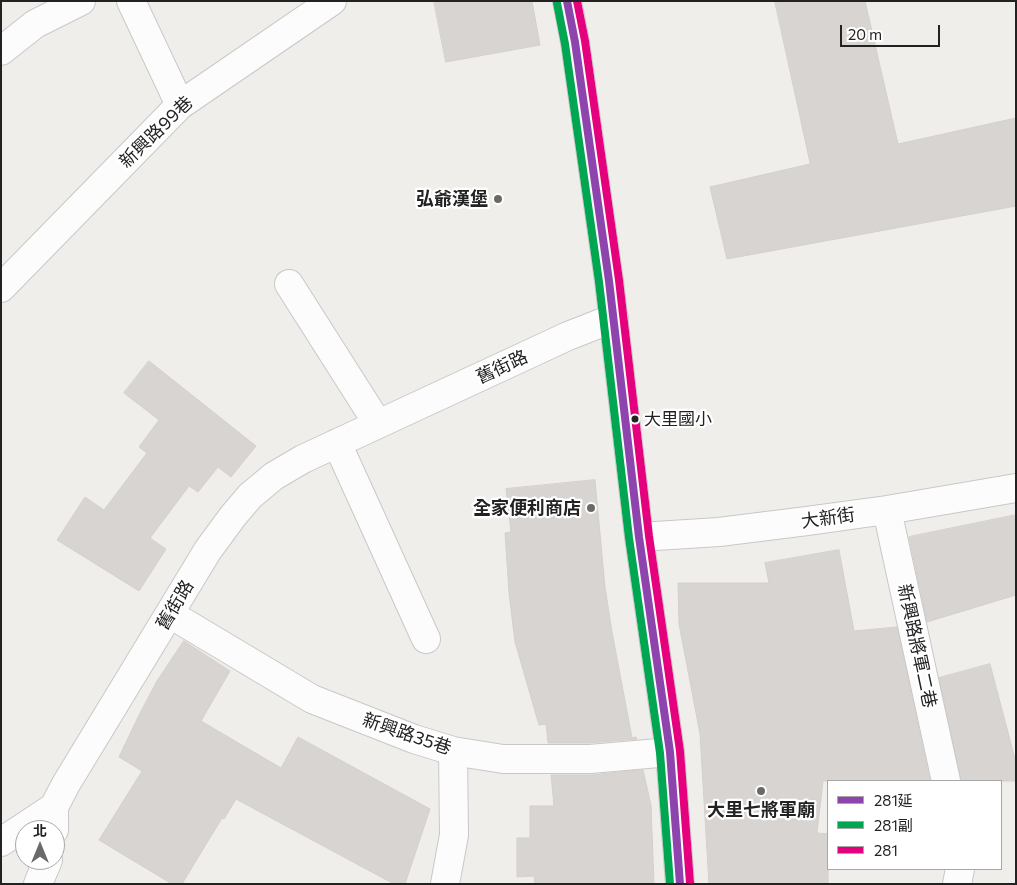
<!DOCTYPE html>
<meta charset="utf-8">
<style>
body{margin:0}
#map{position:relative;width:1017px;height:885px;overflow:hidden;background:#f0eeeb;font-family:Commissioner,"Noto Sans TC",sans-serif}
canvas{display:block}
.frame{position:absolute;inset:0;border:2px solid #222;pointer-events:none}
.legend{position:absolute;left:827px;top:780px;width:175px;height:90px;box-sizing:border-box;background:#fff;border:1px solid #a7a7a7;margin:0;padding:6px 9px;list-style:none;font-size:15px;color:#222}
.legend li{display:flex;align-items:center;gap:10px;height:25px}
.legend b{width:25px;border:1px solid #a7a7a7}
.north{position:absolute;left:15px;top:820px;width:50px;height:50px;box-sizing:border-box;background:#fff;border:1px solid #a7a7a7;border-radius:50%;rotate:0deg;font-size:14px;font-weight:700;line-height:20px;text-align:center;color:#222}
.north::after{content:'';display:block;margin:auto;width:18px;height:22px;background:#6a6968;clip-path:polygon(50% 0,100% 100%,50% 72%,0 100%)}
.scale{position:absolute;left:840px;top:25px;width:100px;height:22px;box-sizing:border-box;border:2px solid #222;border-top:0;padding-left:6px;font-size:15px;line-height:18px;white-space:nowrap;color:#222;-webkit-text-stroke:4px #fff;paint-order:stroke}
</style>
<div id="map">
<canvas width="1017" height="885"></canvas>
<div class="frame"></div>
<ul class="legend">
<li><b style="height:6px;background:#8e44ad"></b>281延</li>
<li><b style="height:6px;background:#00a651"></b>281副</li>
<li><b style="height:6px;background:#e5007d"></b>281</li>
</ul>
<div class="north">北</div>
<div class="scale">20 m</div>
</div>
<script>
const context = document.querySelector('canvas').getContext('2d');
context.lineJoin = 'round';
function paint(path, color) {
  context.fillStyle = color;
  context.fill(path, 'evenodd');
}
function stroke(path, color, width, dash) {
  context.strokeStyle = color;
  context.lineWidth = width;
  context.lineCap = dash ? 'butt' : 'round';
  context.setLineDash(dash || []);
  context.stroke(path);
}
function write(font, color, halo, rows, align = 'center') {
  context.font = font + ' Commissioner,"Noto Sans TC",sans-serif';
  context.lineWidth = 4.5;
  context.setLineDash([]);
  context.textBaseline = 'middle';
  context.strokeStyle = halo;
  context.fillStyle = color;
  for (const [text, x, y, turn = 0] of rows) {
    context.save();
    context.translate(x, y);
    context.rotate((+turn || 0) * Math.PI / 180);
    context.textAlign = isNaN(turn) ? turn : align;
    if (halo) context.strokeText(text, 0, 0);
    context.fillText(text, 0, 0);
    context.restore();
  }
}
const building = new Path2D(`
 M434,1h98l8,44 -94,17z
 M775,1h90l33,143 118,-26v88l-289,53 -17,-72 100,-23z
 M149,361l107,85 -25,31 -13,-10 -20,25 -9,-6 -39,52 16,11 -27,42 -82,-51 28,-43 19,13 43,-57 -8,-6 20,-27 -35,-27z
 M595,480l10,107 7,45 20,106 4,-1 1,2 -48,4h-41l-2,-19 -7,1 -24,-83 -6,-49 -4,-60 6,-1 -5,-43z
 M1016,515v80l-89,27 -18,-85z
 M839,550l15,81 43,-4 33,154h-107l-6,52 11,1v50h-119l-9,-150 -21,-110 -1,-41h91l-4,-20z
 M184,641l46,30 -29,50 80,47 17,-31 132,72 -25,75h-11l-158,-85 -12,20 -2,-1 -40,66h-10l-73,-44 43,-69 -23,-14 20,-42 18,-34z
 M990,664l26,99v18h-55l-22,-103z
 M643,770l8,35 3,79h-119l-1,-8 -17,1v-39h13v-32h24l-3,-31h40z`);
paint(building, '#d7d4d2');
stroke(building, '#d3d0cc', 1);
const minor = new Path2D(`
 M131,1l49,104
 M567,1l8,41 34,239 30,256 31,215 10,132
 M1,51l34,-27 46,-23
 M289,284l89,140
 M1,288l179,-183 152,-104
 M337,443l89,196
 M887,510l59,271
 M639,537l80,-5 88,-11 80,-11 129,-22
 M170,614l142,85 102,40 39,12 50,8h87l80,-7
 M54,830v-23l12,-23 142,-234 25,-34 17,-20 24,-20 29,-17 265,-123 46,-18
 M1,842l53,-35
 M38,884l10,-24
 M445,884l9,-49 -1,-84
 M957,884l3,-15`);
stroke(minor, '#c9c8c7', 30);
stroke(minor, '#fdfcfc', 28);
stroke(new Path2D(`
 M567,1l8,41 34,239 30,256 31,215 10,132`), '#8e44ad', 8);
stroke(new Path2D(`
 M557,3l8,41 34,238 30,256 31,215 10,131`), '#00a651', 8);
stroke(new Path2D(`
 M577,1l8,40 34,239 30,256 31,215 10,132`), '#e5007d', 8);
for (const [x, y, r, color] of [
 [498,199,5,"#6a6968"],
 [635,419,4.5,"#222"],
 [591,508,5,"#6a6968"],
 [761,791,5,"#6a6968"]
]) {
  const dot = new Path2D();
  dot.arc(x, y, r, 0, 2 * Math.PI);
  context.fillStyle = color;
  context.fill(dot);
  stroke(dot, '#fff', 2);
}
write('17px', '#222', '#fff', [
 ["大里國小",644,419]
], 'left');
write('18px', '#222', '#fff', [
 ["新興路99巷",156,132,-44],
 ["舊街路",502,367,-25],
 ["大新街",828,518,-8],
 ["舊街路",175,605,-59],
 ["新興路將軍二巷",917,646,78],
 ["新興路35巷",407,734,19]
]);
write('bold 18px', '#222', '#fff', [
 ["弘爺漢堡",488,199],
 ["全家便利商店",581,508],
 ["大里七將軍廟",761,810,"center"]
], 'right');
</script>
